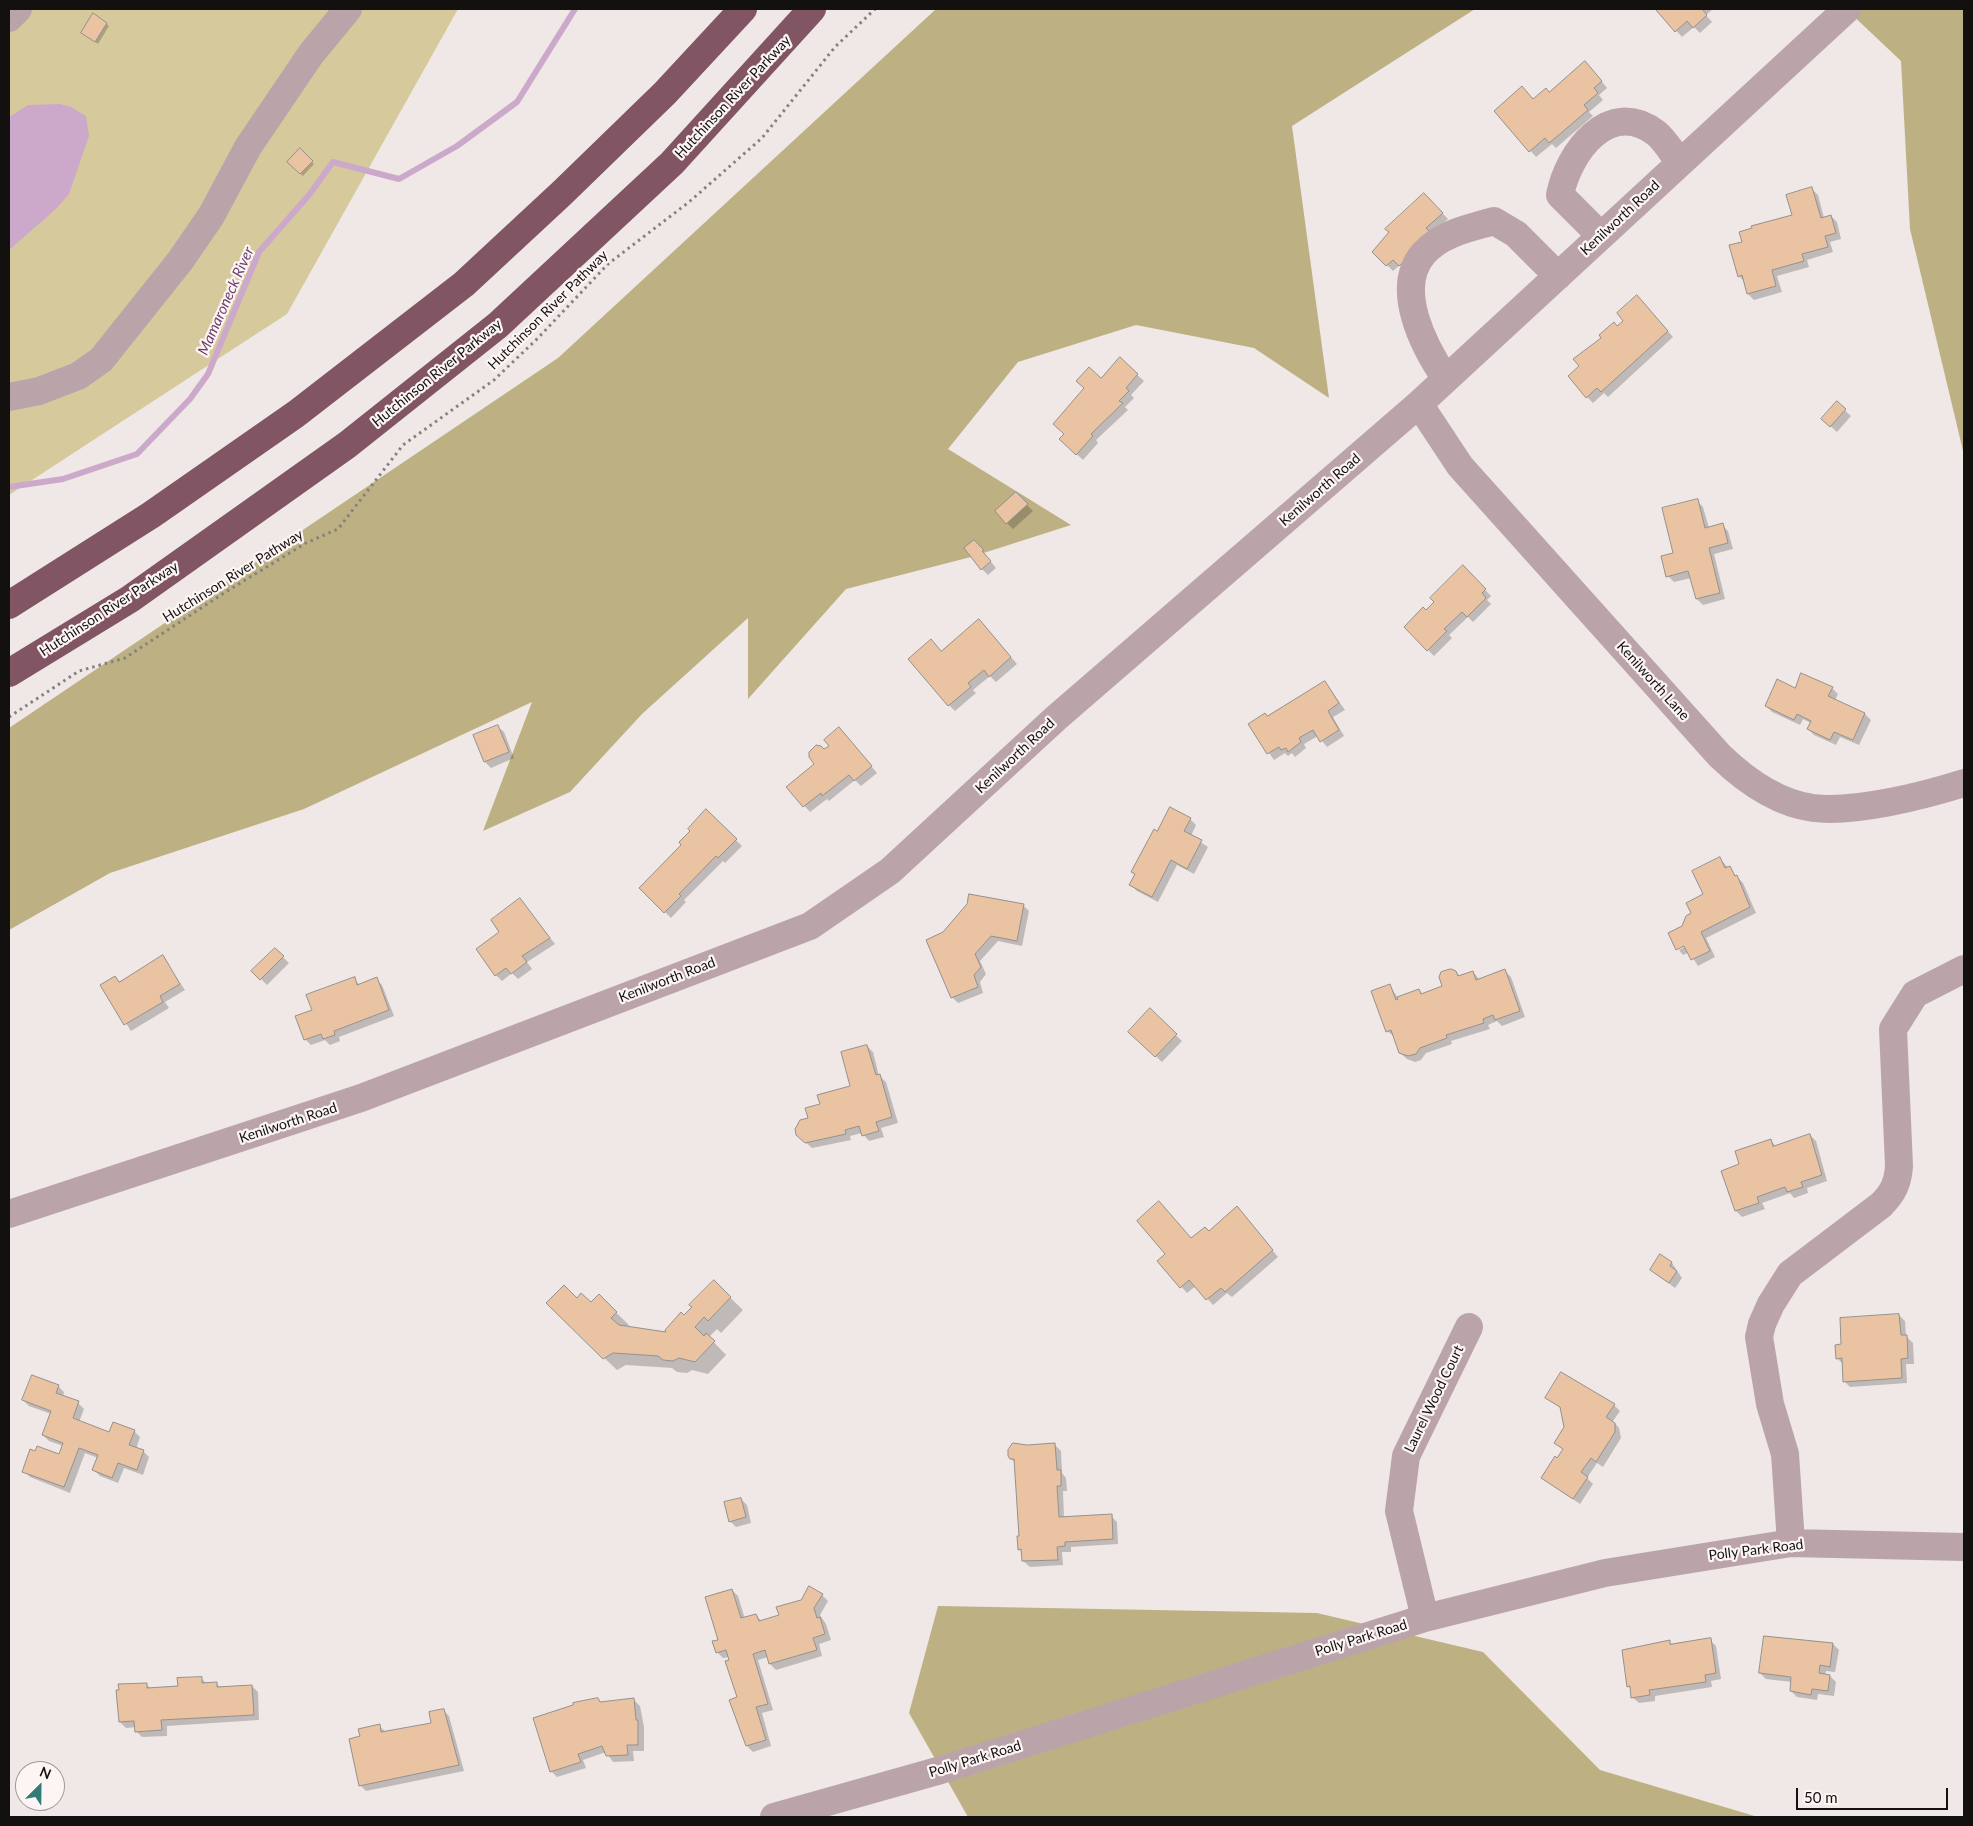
<!DOCTYPE html>
<style>
body{margin:0}
#map{position:relative;width:1973px;height:1826px;overflow:hidden;background:#efe8e6;font-family:Lato,sans-serif}
canvas{display:block}
.frame{position:absolute;inset:0;border:10px solid #131110;pointer-events:none}
.north{position:absolute;left:15px;top:1761px;width:50px;height:50px;box-sizing:border-box;background:#fcf5f3;border:1px solid #9f9a98;border-radius:50%;rotate:23deg;font-size:14px;font-weight:700;line-height:20px;text-align:center;color:#131110}
.north::after{content:'';display:block;margin:auto;width:18px;height:22px;background:#337b77;clip-path:polygon(50% 0,100% 100%,50% 72%,0 100%)}
.scale{position:absolute;left:1796px;top:1788px;width:152px;height:22px;box-sizing:border-box;border:2px solid #131110;border-top:0;padding-left:6px;font-size:15px;line-height:18px;white-space:nowrap;color:#131110;-webkit-text-stroke:4px #fcf5f3;paint-order:stroke}
</style>
<div id="map">
<canvas width="1973" height="1826"></canvas>
<div class="frame"></div>
<div class="north">N</div>
<div class="scale">50 m</div>
</div>
<script>
const context = document.querySelector('canvas').getContext('2d');
context.lineJoin = 'round';
function paint(path, color) {
  context.fillStyle = color;
  context.fill(path, 'evenodd');
}
function stroke(path, color, width, dash) {
  context.strokeStyle = color;
  context.lineWidth = width;
  context.lineCap = dash ? 'butt' : 'round';
  context.setLineDash(dash || []);
  context.stroke(path);
}
function write(font, color, halo, rows, align = 'center') {
  context.font = font + ' Lato,sans-serif';
  context.lineWidth = 4.5;
  context.setLineDash([]);
  context.textBaseline = 'middle';
  context.strokeStyle = halo;
  context.fillStyle = color;
  for (const [text, x, y, turn = 0] of rows) {
    context.save();
    context.translate(x, y);
    context.rotate((+turn || 0) * Math.PI / 180);
    context.textAlign = isNaN(turn) ? turn : align;
    if (halo) context.strokeText(text, 0, 0);
    context.fillText(text, 0, 0);
    context.restore();
  }
}
paint(new Path2D(`
 M9,9h449l-171,305 -278,181z`), '#d6ca9d');
paint(new Path2D(`
 M936,9h539l-183,117 37,272 -75,-50 -118,-23 -118,37 -70,87 123,76 -100,32 -125,32 -98,110v-81l-106,96 -72,78 -87,39 49,-129 -228,107 -194,64 -101,57v-202l549,-370z
 M1846,9h118v446l-54,-226 -9,-168z
 M938,1606l379,7 166,39 117,118 158,47h-790l-59,-104z`), '#bdb184');
paint(new Path2D(`
 M60,104l11,3 15,9 3,20 -20,58 -13,15 -47,41v-133l19,-12z`), '#cca9cb');
paint(new Path2D(`
 M1659,9h54l-7,6 6,7 -12,11 -6,-6 -12,10 -24,-27z
 M106,23l3,3 -11,18 -16,-11z
 M1591,68l16,20 -8,7 4,5 -14,12 4,4 -37,32 -4,-4 -16,13 -40,-46 53,-18z
 M300,150l14,14 -11,12 -14,-14z
 M1812,189l6,6 6,23 7,-2 6,6 4,17 -11,3 3,10 -26,8 2,7 -32,9 5,16 -28,8 -6,-6 -3,-12 -6,-6 4,-34 51,-26z
 M1430,200l18,19 -17,16 -25,36 -6,-6 -7,6 -19,-19 7,-7 -1,-3 11,-10z
 M1643,303l30,34 -65,60 -4,-4 -11,10 -6,-6 -6,-31z
 M1120,359l24,22 -13,14 3,3 -9,9 3,3 -32,30 2,3 -15,17 -16,-15 34,-65z
 M1837,403l14,13 -14,16 -14,-13z
 M1022,500l11,11 -20,18 -6,-6z
 M1697,501l6,6 6,21 13,-3 6,6 5,18 -19,5 11,45 -22,6 -6,-6 -6,-21 -17,4 -6,-6 7,-22z
 M981,549l15,19 -8,7 -6,-6z
 M1463,567l28,29 -4,4 4,4 -18,18 -5,-5 -19,18 3,3 -18,18 -29,-29 31,-25z
 M984,626l33,38 -21,18 -6,-6 -17,14 3,3 -21,18 -6,-6 -8,-53z
 M1325,682l20,28 -12,7 11,19 -17,11 -9,-11 -14,8 2,4 -11,9 -3,-4 -4,3 -3,-3 -11,7 -25,-36 18,-7z
 M1832,688l6,6 -3,6 30,14 6,6 -12,25 -19,-8 -4,8 -22,-10 -6,-6 3,-6 -8,-4 -3,6 -28,-13 -6,-6z
 M497,726l7,6 10,26 -23,10 -6,-6z
 M845,735l32,38 -16,13 -6,-6 -26,21 -2,-2 -17,13 -22,-25 28,-23 9,-13z
 M706,811l36,35 -17,17 -2,-2 -39,39 2,2 -15,16 -30,-30 42,-43z
 M1190,819l6,6 -5,11 17,11 -14,27 -17,-9 -19,37 -21,-11 -6,-6 5,-10 -3,-3z
 M1720,859l23,24 13,30 -50,25 9,19 -17,9 -9,-14 -6,3 -4,-5 11,-6 -12,5 -8,-15 13,-7 9,-13 13,-20z
 M520,900l35,44 -28,18 5,7 -14,10 -6,-6 -10,8 -6,-6 5,-43z
 M1023,905l6,6 -7,35 -24,-5 -18,20 6,13 -6,8 3,11 -25,10 -6,-6 -25,-57z
 M275,949l14,14 -22,22 -14,-14z
 M162,957l23,33 -20,12 4,6 -38,23 -29,-45 13,-9 5,5z
 M1505,971l6,6 14,40 -23,9 -5,-5 -9,4 2,4 -39,12 1,3 -26,9 -5,7 -6,2 -8,-3 -7,-6 -5,-16 -8,-6 3,-45 8,12 21,-8 4,4 21,-7 12,-15 5,5 12,-5 7,8z
 M354,979l6,6 16,-6 6,6 12,31 -55,21 1,4 -10,4 -5,-5 -14,5 -6,-6 8,-29z
 M1150,1010l32,31 -20,21 -26,-24z
 M867,1046l6,6 6,24 7,6 12,41 -17,5 3,9 -15,4 -7,-8 -12,3 1,4 -39,8 -8,-7 6,-23 11,-13 30,-18z
 M1810,1135l6,6 11,40 -20,7 1,5 -14,5 -4,-5 -28,10 3,6 -23,8 -6,-6 5,-46 30,-24 6,6z
 M1243,1214l35,43 -46,40 -5,-4 -14,12 -17,-19 -9,7 -29,-32 34,-21z
 M1672,1263l10,15 -7,10 -24,-18z
 M714,1282l29,28 -22,23 -4,-4 -8,8 17,18 -18,19 -16,-4 -5,3 -10,-1 -5,-4 -46,-3 -9,5 -57,-54 17,-17 14,5 8,-8 30,29 -2,2 41,7z
 M1899,1315l6,6 1,15 7,7 1,21h-8l1,19 -57,4 -6,-6 -1,-17 -6,-6 6,-13z
 M58,1386l6,6 -1,5 15,6 6,6 -5,13 31,11 24,-2 6,6 -4,12 7,2 6,6 -6,18 -19,-7 -6,15 -18,-7 -6,-6 4,-12 -13,-5 -15,40 -40,-16 -6,-6 35,-15 4,-10 -14,-5 -6,-6 8,-21 -22,-8 -6,-6z
 M1546,1397l68,8 6,6 -7,10 6,7 2,10 -18,29 -6,-4 -10,15 6,6 -13,20 -38,-26 22,-28 -9,-7 11,-16 -4,-18z
 M1055,1445l6,6 1,22 4,5 1,13h-4l1,27 47,-2 6,6 1,22 -47,3v5h-9l1,13 -33,2 -7,-6v-8l-4,-4 1,-12 -4,-74 -5,-4 16,-13z
 M741,1499l6,6 4,18 -15,4 -6,-6z
 M732,1590l6,6 7,23 11,-4 6,7 18,-6 42,-21 6,6 -8,14 6,9 5,16 -12,4 3,12 -46,14 -6,-6 -2,-7 -10,3 15,50 -11,3 9,33 -18,6 -6,-6 -17,-45 8,-3 -9,-41 -6,1 -6,-6z
 M1710,1640l6,6 5,33 -10,2 1,6 -57,9v5l-16,2 -7,-6 -1,-8 -3,-3 41,-44 4,3z
 M1833,1644l6,6 -4,22 -9,-1 -1,4 5,1 6,6 -2,14 -16,-2 -1,6 -20,-3 -6,-6 1,-9 -26,-3 -6,-6z
 M201,1678l6,6 9,-1 5,5 31,-2 6,6 1,28 -92,6v10l-25,1 -6,-6v-4l-10,1 -6,-6 26,-38 5,5 28,-2z
 M598,1699l4,4 32,-3 6,6 4,21v24h-11l1,10 -21,1 -7,-10 -23,8 3,8 -29,9 -6,-6z
 M443,1710l6,6 15,55 -98,20 -6,-6 1,-48 18,-11 7,6 47,-8z`), '#0003');
stroke(new Path2D(`
 M9,487l54,-8 74,-25 53,-55 18,-25 51,-122 50,-57 24,-33 66,17 58,-33 60,-44 58,-93`), '#cca9cb', 6);
const building = new Path2D(`
 M1657,9h45l5,6 -14,13 -6,-7 -12,11 -19,-22z
 M93,13l14,10 -12,19 -14,-9z
 M1585,61l17,20 -8,7 4,5 -14,12 4,5 -28,24 -11,9 -4,-5 -16,14 -35,-41 28,-25 11,13 13,-11 3,4z
 M300,148l13,13 -13,13 -13,-12z
 M1812,187l9,31 10,-3 5,18 -11,3 3,11 -26,7 2,7 -32,9 4,16 -29,8 -5,-19 -4,2 -9,-32 13,-3 -3,-10 13,-4 -1,-2 41,-11 -6,-20z
 M1424,193l19,20 -17,15 7,7 -34,31 -6,-6 -7,6 -14,-14 17,-20 -4,-3z
 M1637,295l31,36 -67,61 -4,-4 -11,10 -18,-22 11,-10 -6,-7 28,-21 -2,-3 15,-13 3,4 6,-5 -6,-8z
 M1120,357l18,17 -12,14 3,3 -10,10 4,2 -32,31 2,2 -17,19 -17,-16 5,-5 -11,-10 31,-36 -8,-7 13,-14 12,11z
 M1837,401l9,8 -16,18 -9,-8z
 M1016,492l12,12 -22,20 -11,-13z
 M1698,499l7,29 18,-5 5,20 -19,5 11,45 -24,6 -8,-28 -22,6 -5,-21 12,-3 -11,-45z
 M974,540l10,10 -2,1 9,10 -10,9 -17,-22z
 M1463,565l23,24 -4,4 4,5 -19,19 -5,-5 -18,17 3,2 -20,20 -23,-24 19,-20 3,3 8,-8 -4,-4z
 M979,619l32,38 -22,20 -5,-7 -16,13 3,4 -23,19 -40,-47 23,-20 10,12z
 M1801,673l32,14 -5,9 37,17 -12,27 -19,-8 -4,8 -23,-11 4,-8 -14,-7 -3,6 -29,-14 12,-27 18,9z
 M1325,681l14,22 -11,8 11,19 -19,12 -7,-12 -14,8 2,4 -13,10 -2,-4 -5,2 -2,-3 -12,7 -19,-30 17,-11 2,3z
 M498,725l11,27 -25,10 -11,-27z
 M839,727l33,39 -18,15 -5,-6 -27,21 -1,-3 -18,14 -17,-20 28,-23 -5,-7v-5l7,-7 5,1 3,3 5,-3 -5,-6z
 M1170,807l21,11 -7,13 18,9 -15,29 -16,-9 -19,37 -23,-12 6,-11 -4,-2 23,-43 3,2z
 M706,809l31,30 -19,19 -2,-2 -4,4 -33,34 2,2 -17,17 -25,-25 42,-43 -2,-3 11,-11 -2,-2z
 M1720,857l5,11 5,-2 5,10 2,-1 13,32 -49,25 9,19 -19,9 -7,-14 -8,4 -8,-17 14,-7 4,-10 5,-3 -5,-10 17,-9 -11,-23z
 M969,894l55,10 -7,37 -26,-5 -16,18 6,13 -7,8 4,12 -27,11 -25,-58 17,-8 24,-28z
 M520,898l30,40 -28,18 5,6 -16,12 -5,-6 -11,8 -19,-27 23,-17 -8,-12z
 M275,948l9,8 -24,24 -9,-9z
 M163,955l17,29 -20,12 3,6 -39,23 -24,-40 15,-9 4,6z
 M1451,969l5,2 2,5 15,-5 3,9 29,-11 15,42 -25,9 -2,-5 -10,4 1,4 -38,12 1,3 -27,10 -4,6 -8,2 -9,-3 -8,-23 -5,2 -15,-41 19,-7 6,16 2,-1 -1,-2 22,-8 2,5 21,-8 -3,-9 2,-5z
 M355,977l2,8 20,-8 12,33 -55,21 1,4 -12,4 -2,-5 -17,6 -9,-24 17,-6 -6,-15z
 M1150,1008l27,26 -22,23 -27,-25z
 M867,1045l9,30 4,-1 12,43 -16,5 3,9 -17,5 -3,-10 -14,4 1,4 -41,9 -9,-8 -1,-6 5,-9 8,-2 -3,-10 15,-4 -3,-9 33,-9 -9,-34z
 M1810,1134l12,41 -21,7 2,5 -16,5 -2,-5 -28,10 2,6 -24,8 -14,-40 18,-7 -4,-13 36,-12 2,7z
 M1159,1201l32,37 14,-11 4,4 28,-25 36,44 -48,42 -4,-4 -15,12 -17,-20 -9,8 -23,-27 8,-7 -28,-33z
 M1660,1254l12,8 -2,4 7,5 -8,12 -19,-13z
 M714,1280l17,17 -23,24 -4,-4 -9,10 9,9 2,-3 9,8 -20,21 -16,-4 -6,3 -10,-1 -5,-4 -45,-3 -10,6 -57,-56 18,-18 13,13 4,-5 10,9 8,-8 18,18 -6,6 8,7 47,7 -1,-2 16,-18 3,3 8,-8 -3,-2z
 M1899,1314l2,21h6l1,23 -7,1 1,19 -59,4 -1,-24 -6,1 -1,-14 6,-1 -1,-26z
 M1561,1372l54,32 -9,13 9,6v9l-19,30 -5,-4 -10,14 7,5 -15,22 -32,-21 14,-22 2,2 6,-9 -9,-6 10,-16 -4,-20 -15,-9z
 M32,1375l27,10 -3,8 23,8 -6,17 36,14 4,-10 22,8 -6,15 15,5 -7,20 -19,-7 -6,15 -20,-8 6,-15 -19,-7 -15,39 -42,-15 8,-23 5,2 2,-5 22,8 4,-11 -21,-8 9,-24 -29,-11z
 M1013,1443l14,2 28,-2 2,27h4v16h-4l2,31 53,-3 1,25 -48,3v4l-8,1 1,13 -36,1 -1,-12 -3,1 -1,-14h2l-5,-77h-4l-2,-3v-6z
 M741,1498l5,19 -17,5 -5,-20z
 M809,1586l14,8 -9,14 3,10 3,-1 5,17 -12,4 4,12 -48,14 -4,-14 -12,4 15,50 -12,3 10,33 -20,6 -17,-46 8,-3 -12,-36 4,-1 -3,-10 -10,3 -4,-12 6,-1 -13,-43 27,-8 9,29 15,-4 3,7 20,-6 -3,-8 25,-7z
 M1764,1636l69,7 -3,24 -10,-2 -1,8 11,2 -2,16 -16,-2 -1,6 -21,-4 1,-14 -32,-4z
 M1711,1638l5,35 -11,2 1,7 -57,8 1,5 -19,3 -1,-12 -3,1 -5,-37 48,-10v4z
 M202,1677v6l15,-1v5l35,-2 2,30 -93,5 1,10 -27,2 -1,-11 -15,1 -3,-32h3l-1,-6 29,-1v5l31,-2 -1,-8z
 M598,1698l2,4 34,-4 2,22h2v25h-11l1,10 -22,1 -4,-10 -24,8 3,8 -31,10 -17,-54 40,-13v-2z
 M444,1709l15,56 -100,21 -10,-47 11,-3 -2,-7 22,-5 1,8 50,-9 -2,-11z`);
paint(building, '#e9c3a2');
stroke(building, '#95908c', 1);
stroke(new Path2D(`
 M9,717l70,-46 46,-13 99,-65 82,-50 32,-14 65,-84 91,-65 44,-42 70,-74 81,-62 73,-64 73,-91 40,-38`), '#85817f', 3, [2.5, 4]);
stroke(new Path2D(`
 M9,18l9,-9
 M1601,236l-41,-41c8,-42 49,-98 96,-62 9,7 17,21 24,30
 M1446,379c-22,-32 -53,-91 -22,-126 18,-20 46,-25 70,-32l22,13 42,42
 M9,397l30,-6 39,-15 23,-16 79,-99 31,-45 37,-69 63,-93 37,-45
 M1419,404l41,62 260,290c25,24 57,47 93,52 42,5 110,-12 151,-25
 M9,1214l352,-116 449,-172 80,-55 166,-153 363,-314 428,-395
 M1791,1543l-6,-89 -15,-50 -11,-67 3,-13 9,-20 19,-30 91,-69c12,-12 17,-22 18,-39l-6,-137 22,-35 49,-25
 M1425,1618l-26,-107 7,-55 63,-129
 M774,1817l167,-47 484,-152 180,-45 186,-30 173,4`), '#baa4aa', 28);
stroke(new Path2D(`
 M9,605l142,-90 145,-101 168,-130 98,-91 103,-100 78,-84
 M9,673l121,-74 217,-154 151,-120 174,-162 140,-154`), '#815563', 28);
write('14px', '#131110', '#fcf5f3', [
 ["Hutchinson River Parkway",733,97,-47],
 ["Kenilworth Road",1620,218,-43],
 ["Hutchinson River Pathway",548,310,-45],
 ["Hutchinson River Parkway",437,373,-39],
 ["Kenilworth Road",1320,490,-41],
 ["Hutchinson River Pathway",233,576,-32],
 ["Hutchinson River Parkway",109,609,-33],
 ["Kenilworth Lane",1653,681,48],
 ["Kenilworth Road",1015,756,-43],
 ["Kenilworth Road",667,980,-21],
 ["Kenilworth Road",288,1123,-18],
 ["Laurel Wood Court",1434,1399,-64],
 ["Polly Park Road",1756,1550,-7],
 ["Polly Park Road",1361,1638,-17],
 ["Polly Park Road",975,1759,-17]
]);
write('italic 15px', '#6e406e', '#fcf5f3', [
 ["Mamaroneck River",226,301,-66]
]);
</script>
